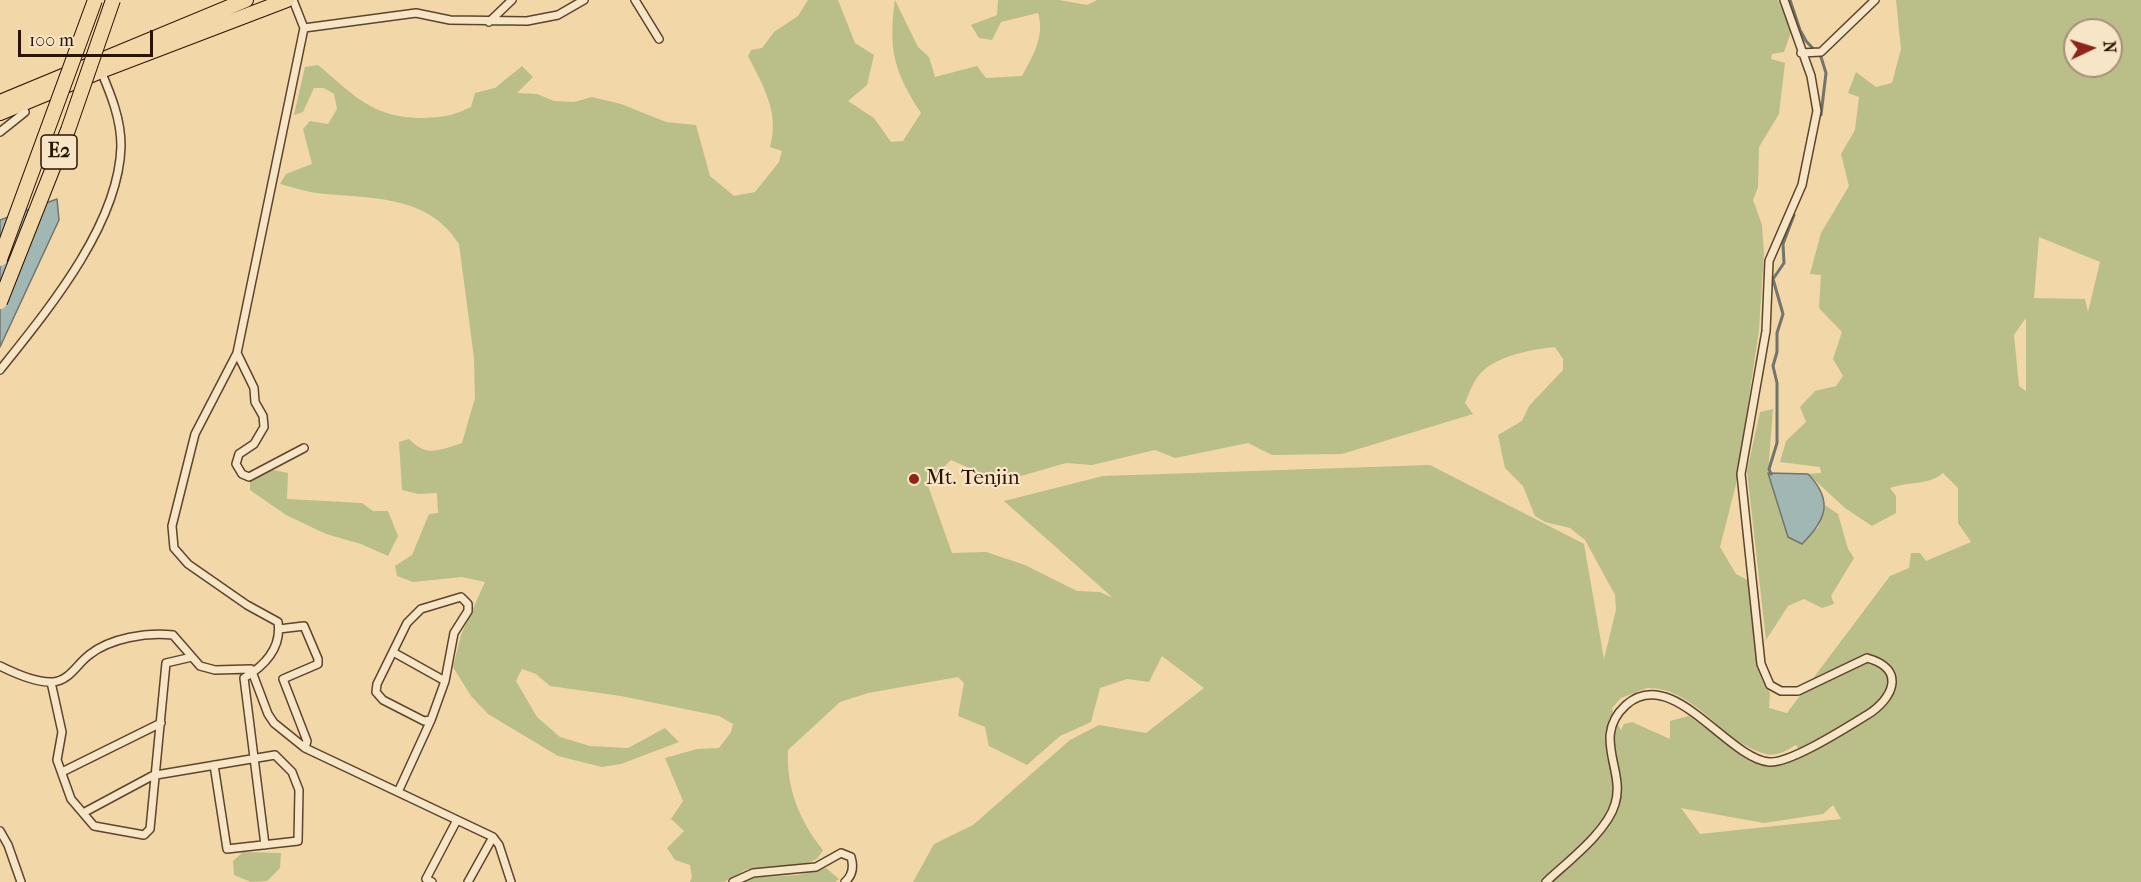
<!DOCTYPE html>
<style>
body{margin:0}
#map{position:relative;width:2141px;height:882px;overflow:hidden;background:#f2d7a9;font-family:"IM FELL French Canon",serif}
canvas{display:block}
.north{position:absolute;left:2063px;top:18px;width:60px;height:60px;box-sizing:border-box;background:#f7e5c7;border:2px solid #a69177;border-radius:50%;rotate:86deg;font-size:16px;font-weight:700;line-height:24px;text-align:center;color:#2c1300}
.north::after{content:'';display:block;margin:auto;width:21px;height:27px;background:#8f2418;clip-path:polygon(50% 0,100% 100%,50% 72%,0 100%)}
.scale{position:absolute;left:18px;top:30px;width:135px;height:27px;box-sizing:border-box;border:3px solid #2c1300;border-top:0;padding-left:8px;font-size:18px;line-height:21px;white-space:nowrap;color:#2c1300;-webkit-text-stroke:4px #f7e5c7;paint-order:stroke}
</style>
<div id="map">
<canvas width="2141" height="882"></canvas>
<div class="north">N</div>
<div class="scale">100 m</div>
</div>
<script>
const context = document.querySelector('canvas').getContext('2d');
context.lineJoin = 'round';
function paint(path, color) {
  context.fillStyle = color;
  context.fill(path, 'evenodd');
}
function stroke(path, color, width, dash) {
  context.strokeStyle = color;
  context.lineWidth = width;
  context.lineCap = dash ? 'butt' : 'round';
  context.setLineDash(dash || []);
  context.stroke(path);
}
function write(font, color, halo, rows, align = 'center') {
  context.font = font + ' "IM FELL French Canon",serif';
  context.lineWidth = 4.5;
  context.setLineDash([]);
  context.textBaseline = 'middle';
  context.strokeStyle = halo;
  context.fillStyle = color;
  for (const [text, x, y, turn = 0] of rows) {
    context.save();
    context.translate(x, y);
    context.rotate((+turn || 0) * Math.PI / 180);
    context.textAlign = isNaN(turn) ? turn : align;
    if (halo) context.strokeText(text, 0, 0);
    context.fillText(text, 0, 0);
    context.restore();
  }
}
paint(new Path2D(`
 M808,0h30l17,43 19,12 -7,30 -19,16 26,17 17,24 12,-1 18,-28c-27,-41 -33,-64 -26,-113l23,47 11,10 6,20 42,-11 9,12 36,-2c11,-20 23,-40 16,-63l-37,9 -9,18 -13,-2 -8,-13 26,-10 1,-15h61l28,5 10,-5h681l13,32 -7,20 -12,2 -1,5 14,4 -6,51 -20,33 -1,40 -5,13 9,25 2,28 -5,77 -23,154 -16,63 16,27 13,7 13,98 8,14 -1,15 18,5 103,-137 19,-8 2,-15h9l6,8 45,-19 -13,-19v-35l-15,-15c-15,13 -34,8 -53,15l6,8v17l-24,13 -27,-18 -37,-34 13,-1 -1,-6 -40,-5 6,-21 20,-19 -6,-15 15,-16 21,-5 7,-10 -10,-17 9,-27 -23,-24 2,-33 -11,-1 11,-41 28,-47 -8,-32 14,-24 4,-33 -11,-4 8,-21 20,15 16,-4 9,-34 -5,-49h245v882h-1228l21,-38 39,-19 97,-85 29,-15 47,8 58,-45 -42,-32 -13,26 -22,-3 -27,9 -9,34 -31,14 -33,29 -38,-19 -4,-19 -27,-11 6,-33 -6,-6 -90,16 -28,9 -52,48c-2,38 12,72 35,100l-6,9 -14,6 -56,4 -23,13h-34l2,-5 -2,-12 -15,-5 -8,-12 17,-17 -13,-12 12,-18 -18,-43 32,-9 22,-1 12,-16 2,-8 -14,-8 -98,-20 -71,-10 -14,-12 -14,-5 -6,12 21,36 23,20 30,9 38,2 37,-20 14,14 -58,22 -19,3 -44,-11 -70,-42 -17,-18 -18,-29 8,-32 24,-53 -23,-5 -49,5 -16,-6 -2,-10 17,-11 17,-41 9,-1 -1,-20 -19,1 -16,-4 -3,-48 10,-3c18,19 31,11 53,4l13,-45 -1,-40 -15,-114c-32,-51 -91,-45 -143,-51 -12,-2 -24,-6 -36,-9l6,-10 26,-10 -9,-35 7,-8 18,3 9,-15 -3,-15 -10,-6h-10l-11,24 -9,3 11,-48 13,-2c36,30 54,53 105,53 21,-1 29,-2 48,-11l4,-14 20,-5 27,-22 11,11 -16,16 20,1 17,7 20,1 18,-5 29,7 45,18 30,3 14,51 24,20 21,-4 24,-30 3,-11 -12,-4c10,-35 -7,-61 -22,-91l3,-6 11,-2 12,-16 24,-16zM2075,30h36v36h-36zM2039,237l61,25 -12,50 -3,-13 -51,-1zM2025,319l1,1v71l-7,-5 -5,-51zM1555,347l8,12v11l-34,36 -7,15 -24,14 7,33 18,18 12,30 10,6 25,6 15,12 30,55 1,15 -12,49 -20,-115 -154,-79 -327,11 -99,25 109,97 -13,-6 -23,-1 -52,-26 -39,-13 -34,1 -25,-70 24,-23 49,22 66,-19 26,2 63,-15 20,8 73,-15 24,12 70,-1 131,-40 -8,-11c4,-9 8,-22 15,-29 15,-18 53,-25 75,-27zM1647,688c50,0 73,54 119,66 10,3 21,-4 30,-9l7,11c-16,10 -32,12 -49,6l-65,-46 -19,5v18l-38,-17 -8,2 -3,6 -6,-9 -3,-13 9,-10zM1833,805l8,14 -141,15 -19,-26 83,15 59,-9z
 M1773,409l-5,64 20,64 30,-9 7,-23 13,9 10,35 6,9 -23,38 3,8 -12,4 -18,-9 -16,7 -22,34 -19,-169 13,-59z
 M273,470l15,3 -1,26 75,4 11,8h15l10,25 -10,20 -27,-12 -35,-10 -40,-19 -36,-25v-11z
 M243,852l38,1 -1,15 -13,13 -16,1 -17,-7 -1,-14z
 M826,868l13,11 -4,3h-94l6,-4 51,-3z`), '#babe88');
const water = new Path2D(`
 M57,199l2,21 -59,127v-127z
 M1768,473l40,1c26,27 18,46 -6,70l-14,-7z`);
paint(water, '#a1b7b4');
stroke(water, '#72756c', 1.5);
stroke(new Path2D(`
 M1790,0l10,30 6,11 15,16 5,16 -5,42
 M1771,474l-2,-5 8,-26v-60l-4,-17 4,-14v-19l6,-19 -10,-35 11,-16 -1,-19 11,-29`), '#72756c', 3);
const street = new Path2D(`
 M635,0l24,39
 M489,22l23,-22
 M304,28l112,-15 34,7 77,1 31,-6 26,-15
 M1801,53l20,-1 54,-52
 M0,132l25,-20 -4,-9
 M237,353l17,35 1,14 8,14 1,11 -10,17 -15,10 -3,10 6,10 7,3 55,-29
 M0,370c47,-59 119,-145 121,-224 0,-27 -10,-51 -20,-75
 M279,629l25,-3 14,33v5l-35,15 24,62 -2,7
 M393,652l52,29
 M0,666c14,7 37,17 53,16 16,-1 24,-18 36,-27 21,-17 58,-23 84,-20l27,31 15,4 36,-1 17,45 6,9 31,25 188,89 6,8 12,37
 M51,682l11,50 -5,28 14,39 23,27 50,9 6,-6 16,-166 26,-6
 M62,772l99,-49
 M398,792l33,-72 14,-39 9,-48 14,-22v-7l-7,-7 -40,12 -14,14 -30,61 -1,8 7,8 41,21 7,-1
 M83,813l69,-37 4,-1 119,-20 17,17 7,18 -1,51 -71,8 -13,-84
 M0,831l8,14 13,37
 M265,845l-21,-167c20,-12 38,-30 34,-56l-31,-17 -59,-41 -14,-16 -2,-22 23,-92 42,-81 67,-325 -11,-28
 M432,882l-6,-3 31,-59
 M468,882l25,-45
 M733,882l20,-9 63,-6 25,-14 10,4c3,10 2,18 -6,25
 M1546,882c21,-20 61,-50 69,-78 11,-34 -24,-67 11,-99 46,-41 101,53 143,57 21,2 78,-35 98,-47 26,-16 40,-46 0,-57l-69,33h-17l-11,-6 -9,-21 -20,-190 25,-143 3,-70 33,-76 15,-74 -6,-35 -27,-76`);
const highway = new Path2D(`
 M0,102l246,-102
 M0,113l101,-42 186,-71`);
stroke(street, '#5e442a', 10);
stroke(highway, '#2c1300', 16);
stroke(street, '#f7e5c7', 7);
stroke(highway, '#f2d7a9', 14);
const highwayBridge = new Path2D(`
 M0,259l95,-259
 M0,302l68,-172 45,-130`);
stroke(highwayBridge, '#2c1300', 16, []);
stroke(highwayBridge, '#f2d7a9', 14);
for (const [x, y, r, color] of [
 [914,479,6,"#8f2418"]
]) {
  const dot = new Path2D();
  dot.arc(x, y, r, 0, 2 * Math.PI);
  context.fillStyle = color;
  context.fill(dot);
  stroke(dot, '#f7e5c7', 2);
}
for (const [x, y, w] of [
 [59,152,36]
]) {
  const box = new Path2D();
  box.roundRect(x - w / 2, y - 17, w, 34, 4.5);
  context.fillStyle = '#f7e5c7';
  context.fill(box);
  stroke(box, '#2c1300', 1.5);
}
write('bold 20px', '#2c1300', null, [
 ["E2",59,152]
]);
write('21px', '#2c1300', '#f7e5c7', [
 ["Mt. Tenjin",926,479]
], 'left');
</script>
